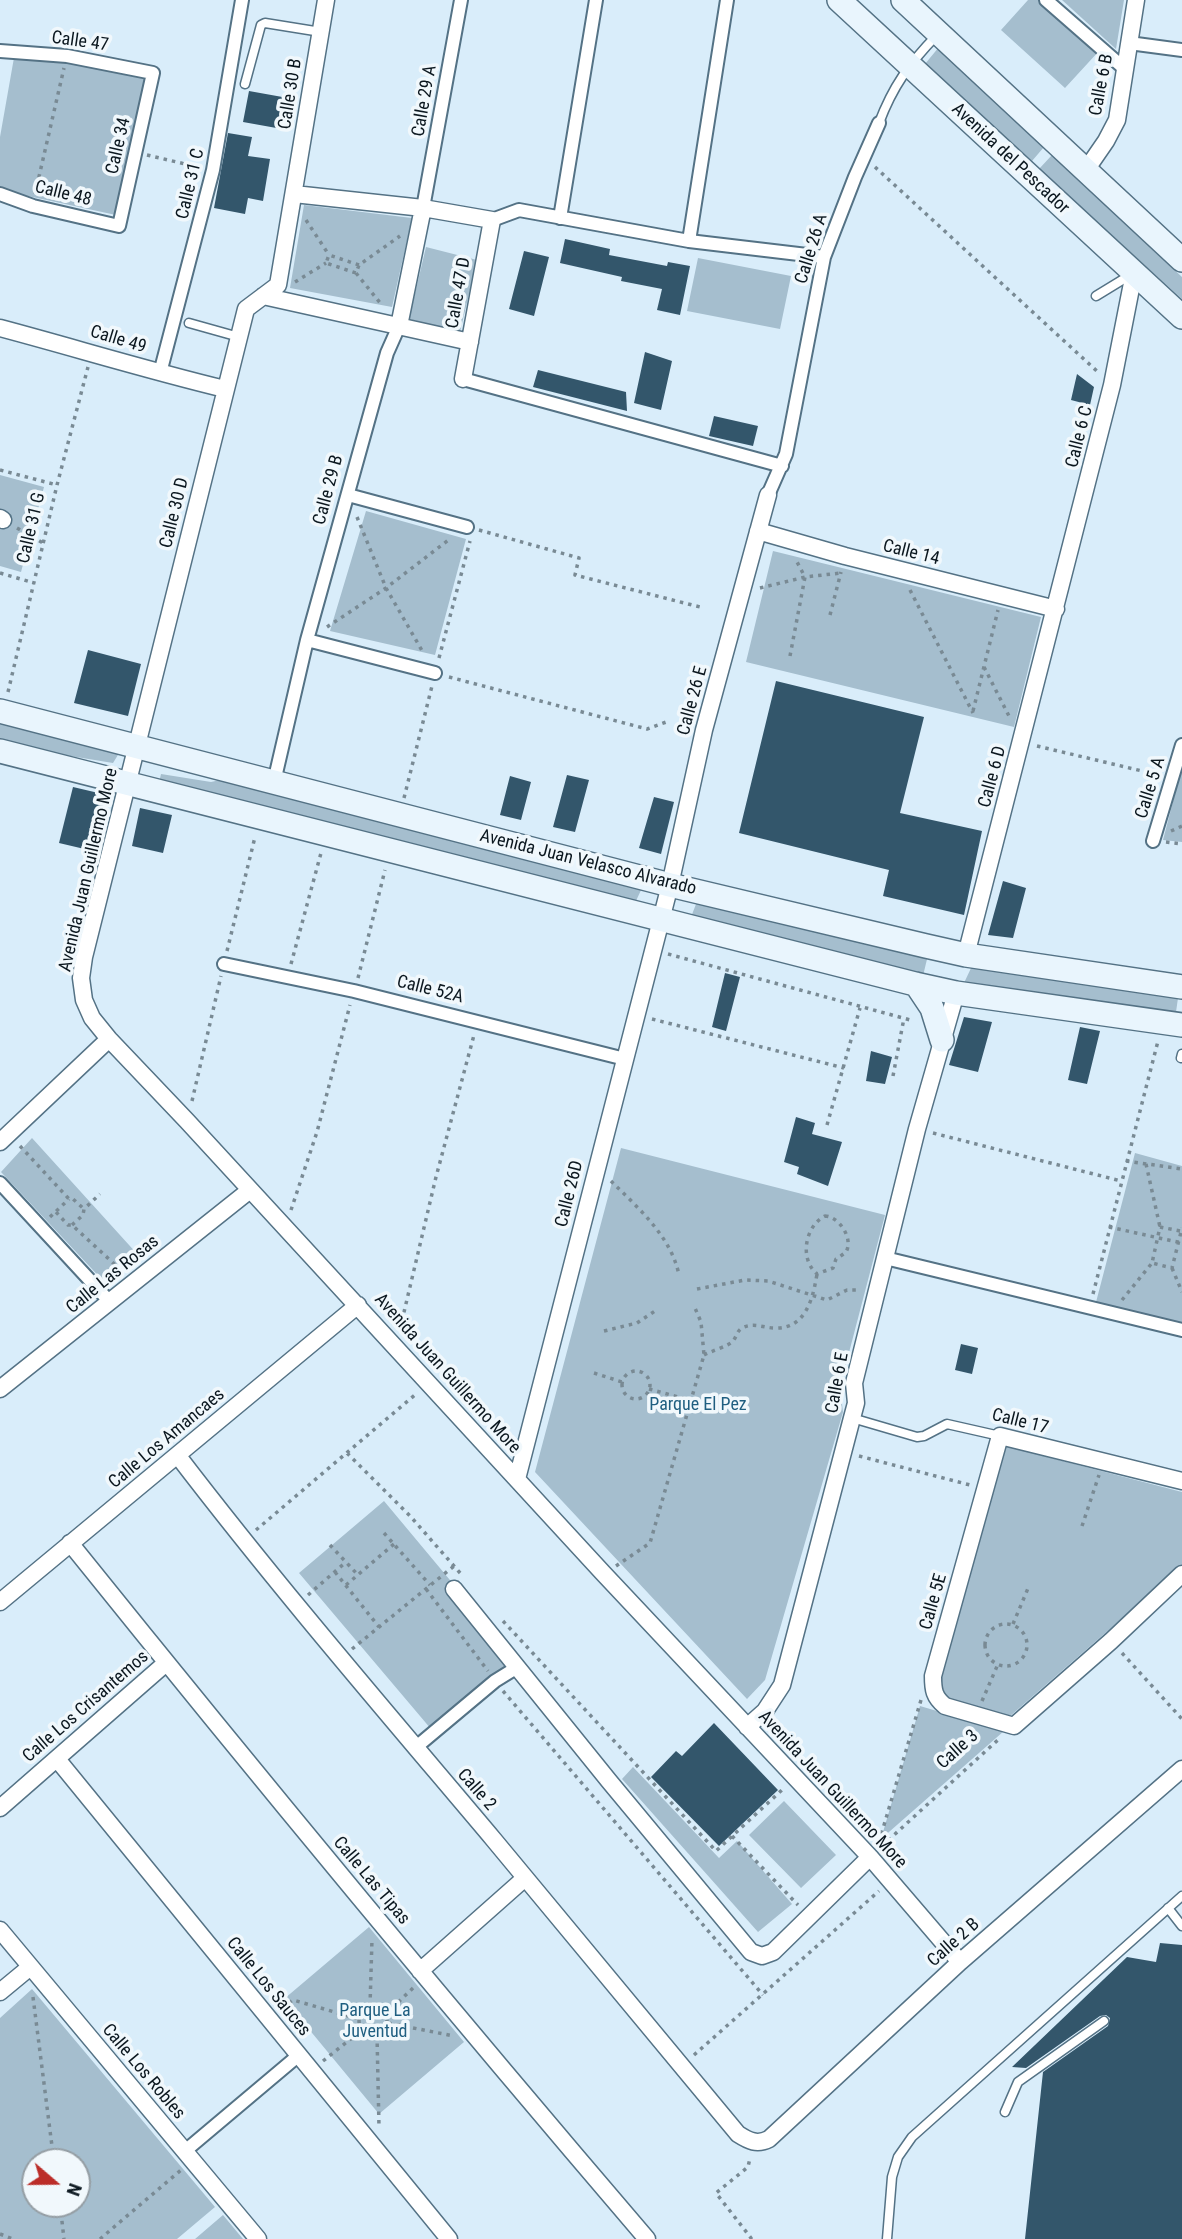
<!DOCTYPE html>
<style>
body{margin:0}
#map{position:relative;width:1182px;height:2239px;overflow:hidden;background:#d9edfa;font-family:"Roboto Condensed",sans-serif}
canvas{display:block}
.north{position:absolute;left:21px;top:2148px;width:70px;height:70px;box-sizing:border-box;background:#f1f8fc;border:2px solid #959ea4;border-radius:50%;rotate:110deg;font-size:19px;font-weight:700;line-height:28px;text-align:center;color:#0b171f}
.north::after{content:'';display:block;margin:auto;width:24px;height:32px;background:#bb2d29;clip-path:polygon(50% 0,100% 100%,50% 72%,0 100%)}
</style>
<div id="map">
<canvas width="1182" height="2239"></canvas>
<div class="north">N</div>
</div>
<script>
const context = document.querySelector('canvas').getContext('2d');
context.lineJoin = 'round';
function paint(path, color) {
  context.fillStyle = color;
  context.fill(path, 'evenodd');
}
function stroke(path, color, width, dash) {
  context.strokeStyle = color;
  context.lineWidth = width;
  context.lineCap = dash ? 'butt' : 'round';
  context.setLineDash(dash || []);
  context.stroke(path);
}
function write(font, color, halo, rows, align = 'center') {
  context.font = font + ' "Roboto Condensed",sans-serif';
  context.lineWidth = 7;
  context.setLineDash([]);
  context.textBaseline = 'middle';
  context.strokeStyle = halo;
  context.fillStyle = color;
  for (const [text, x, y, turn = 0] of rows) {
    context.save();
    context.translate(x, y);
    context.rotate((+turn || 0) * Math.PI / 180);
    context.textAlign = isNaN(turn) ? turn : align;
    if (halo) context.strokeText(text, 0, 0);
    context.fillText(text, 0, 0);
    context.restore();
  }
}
paint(new Path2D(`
 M1028,0h15l56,51 -34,37 -64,-58z
 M1062,0h62l-8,49z
 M939,47l105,100 -12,14 -107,-97z
 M15,52l130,25 -29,138 -116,-25v-53z
 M1052,155l130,122v22l-143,-130z
 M304,205l108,13 -20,89 -102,-19z
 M426,247l51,13 -17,72 -51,-13z
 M698,258l93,18 -11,53 -93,-18z
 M0,475l44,12 -23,85 -21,-6z
 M366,511l100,28 -31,116 -105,-24z
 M773,551l268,66 -27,110 -268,-65z
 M0,718l121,32 -8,13 -61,-10 -52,-14z
 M1182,767v75l-19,-2z
 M161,774l50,8 18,-4 413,110 -7,15 -476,-120z
 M698,899l230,56 -6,25 -231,-63z
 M972,966l207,25 -3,21 -212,-29z
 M32,1138l107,118 -32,29 -106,-113z
 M621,1148l264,67 -45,172 3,25 -78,268 -18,19 -212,-227z
 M1135,1153l47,13v159l-87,-19z
 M1001,1445l181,47v74l-173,151 -64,-17 -6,-12z
 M384,1501l131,157 -84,71 -132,-156z
 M920,1706l84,25 -123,108z
 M633,1767l86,91 18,-17 55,63 -34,28 -136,-153z
 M784,1801l52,54 -35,33 -52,-53z
 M369,1927l95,115 -85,72 -95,-115z
 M32,1989l183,218 -38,32h-177v-221zM77,2162v42h-42v-42z
 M223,2215l20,24h-48z`), '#a5bece');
paint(new Path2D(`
 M249,91l39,7 -6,31 -39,-7z
 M228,133l24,4 -4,19 22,3 -7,42 -15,-3 -3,16 -31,-6z
 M565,239l45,10 -1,6 58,11 1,-4 22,4 -10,49 -23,-5 5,-21 -41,-8 1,-4 -62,-14z
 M524,251l25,6 -15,59 -25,-7z
 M645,352l27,9 -11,49 -27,-7z
 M538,370l88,22 1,19 -94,-24z
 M1077,374l17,13 -4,18 -19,-5z
 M714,416l44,10 -5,20 -44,-10z
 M88,650l53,14 -13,52 -54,-13z
 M776,681l148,36 -24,96 82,18 -18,84 -81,-19 6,-26 -150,-37z
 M567,775l22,5 -14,52 -22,-5z
 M510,776l21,6 -10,38 -21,-5z
 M73,787l34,8 -14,56 -34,-8z
 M654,797l20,5 -13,52 -22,-6z
 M140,808l32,7 -9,38 -31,-7z
 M1003,881l23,7 -13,50 -25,-3z
 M725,973l15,4 -14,54 -14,-4z
 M964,1017l28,5 -14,50 -29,-7z
 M1080,1027l20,4 -13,53 -19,-4z
 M871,1051l21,6 -7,27 -19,-3z
 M796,1117l19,6 -3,11 30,8 -14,44 -31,-12 2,-7 -15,-5z
 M961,1344l17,4 -6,26 -17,-4z
 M714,1723l64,67 -59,56 -68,-69 25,-26 6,5z
 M1160,1943l22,2v294h-157l18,-167 65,-46 2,-8 -4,-3 -6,1 -74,52 -14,-1 115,-110 29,5z`), '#33566b');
const service = new Path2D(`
 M245,84l16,-59 4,-2 56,9
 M879,123c14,-37 30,-59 57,-87
 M1096,296l36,-22
 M189,323l50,14
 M1181,1058l1,-4
 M852,1418l65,19 7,-1 23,-12 53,12
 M1168,1908l14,18
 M1005,2112l13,-30 86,-61
 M887,2239l5,-62 6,-20 14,-20 270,-241`);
const pedestrian = new Path2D(`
 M1046,0l80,70
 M1129,43l53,7
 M0,51l67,5 86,17 -34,153 -86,-20 -33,-12
 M423,208l38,-208
 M560,218l36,-218
 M492,220l27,-10 170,31 135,16
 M689,241l38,-241
 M160,373l53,-203 29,-170
 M463,379l319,87
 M348,495l119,32
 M768,495l18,-41 38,-197 31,-80 24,-54
 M307,640l128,33
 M274,782l33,-142 80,-287 12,-27
 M1153,841l29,-96
 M224,964l130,27 271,68
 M0,1183l110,119
 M885,1258l297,72
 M415,1748l80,-67 21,-13
 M185,2151l114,-96`);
const minor = new Path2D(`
 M326,0l-48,285 -32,24 -162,648 -3,21 3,22 8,18 17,21 78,82 416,452 267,284 90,105
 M1086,170l20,-29 11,-21 19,-120
 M294,194l129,14 69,12 -29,159
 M263,296l207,46
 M399,326l24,-118
 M0,328c75,20 150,43 225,61
 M0,518l3,2
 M758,531l87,25 211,53
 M966,955l146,-570 22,-112
 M0,1142l109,-103
 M0,1389l250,-199
 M178,1456c101,132 209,257 316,384 82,98 163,196 244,294 11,7 19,11 31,5l191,-177 222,-193
 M517,1479l153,-594 34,-155 64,-235
 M1182,1481l-182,-45 -67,240c0,14 1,21 12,30l69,20 97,-85 71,-67
 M70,1543c189,235 381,467 577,696
 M454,1589l155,192 142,171 11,4 11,-4 97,-95
 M0,1602l358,-297
 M747,1727l18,-16 17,-26 70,-267 4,-15 -2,-20 63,-254 39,-136
 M57,1759l392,480
 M0,1808l166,-145
 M0,1930l258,309
 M420,1971l105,-93
 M0,1992l29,-24`);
const secondary = new Path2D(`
 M839,0l343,317
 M903,0l279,260
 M0,711l670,174 256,61 40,9 216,32
 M0,751l915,233 41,9 226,32
 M916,984l16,24 10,32`);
stroke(service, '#547285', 11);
stroke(pedestrian, '#547285', 16);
stroke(minor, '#547285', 19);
stroke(secondary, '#547285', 26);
stroke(new Path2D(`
 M147,155l51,12
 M875,167l224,206
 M35,194l29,-126
 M306,220l23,35
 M359,265l-30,-10 -3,8 30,10 3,-8 41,-29
 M356,273l25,31
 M295,282l31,-19
 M0,470l57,15
 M357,517l29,71 38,66
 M17,528l26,15
 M479,530l100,28 -4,17 125,32
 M0,573l34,10
 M760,588l45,-11 36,-4
 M910,590l63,123
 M830,615l11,-43
 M327,627l59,-39 65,-50
 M790,656l15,-79 -9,-17
 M439,658l31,-117
 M984,667l26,51
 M449,677l198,52 22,-8
 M8,692l49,-207 31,-118
 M973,711l25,-101
 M1037,746l122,29
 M404,798l28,-112
 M1171,831l11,-5
 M1166,842l16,2
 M227,951l28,-114
 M668,954l246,67
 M291,964l30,-111
 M358,978l27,-108
 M652,1019l192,49
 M893,1076l11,-58
 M192,1101l29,-125
 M827,1125l33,-117
 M933,1133l188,48
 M20,1146l49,53h4l11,10
 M1126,1161l56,8
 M1146,1164l14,63
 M611,1181c27,27 60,55 68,94
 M291,1210l26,-78 33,-127
 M56,1212l12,13h4l52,48
 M825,1216c13,0 29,22 21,36 -1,1 -8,6 -10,7l-3,9 -16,6c-18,-15 -12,-48 8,-58z
 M50,1217l19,-18
 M72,1225l11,-10 1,-6 16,-15
 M1109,1227l73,16
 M1180,1231l-20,-4 -8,36 20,5 10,-40
 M1172,1268l10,24
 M697,1289l48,-9 23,1 59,19 20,-10h12
 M1093,1294l65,-253
 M1122,1300l30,-37
 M400,1329l36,-152 38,-142
 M604,1331l33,-8 21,-14
 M704,1355c7,-4 25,-9 29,-14 4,-5 4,-10 9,-13 12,-6 21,0 33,0 31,1 38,-30 42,-54
 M622 1385a14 14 0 1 1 28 0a14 14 0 1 1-28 0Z
 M594,1373l28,9
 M649,1389l40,11
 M347,1453l64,64 50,57
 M859,1456l111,29
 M1082,1526l17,-51
 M256,1530l160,-136
 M384,1533l46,52
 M330,1545l28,30
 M616,1566l34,-23 54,-188 -3,-33 -6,-14
 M335,1572l44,55
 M346,1585l48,-41
 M426,1589l62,82
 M308,1595l38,-33
 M503,1621l213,230 67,-62
 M985 1645a21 21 0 1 1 42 0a21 21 0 1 1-42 0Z
 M1013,1624l16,-38
 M352,1649l102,-83
 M1122,1653l60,66
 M503,1691l260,304
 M982,1701l16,-37
 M732,1836l66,69
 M879,1842l42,-142
 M882,1846l118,-108
 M33,1997l21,165
 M370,2006l2,-67
 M359 2021a14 14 0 1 1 28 0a14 14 0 1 1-28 0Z
 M282,2008l11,-8 66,19
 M386,2014l27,-26
 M388,2023l66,13
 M377,2035l2,92
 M694,2055l185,-164
 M323,2061l39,-31
 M60,2204l4,35
 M0,2234l13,5
 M100,2239l81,-69
 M750,2239l1,-1 -35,-45 32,-26 2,-9`), '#798a94', 3.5, [3.5, 5]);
stroke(service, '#fff', 8);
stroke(pedestrian, '#fff', 12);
stroke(minor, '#fff', 16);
stroke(secondary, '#e9f5fd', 23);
write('18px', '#0b171f', '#f1f8fc', [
 ["Calle 47",80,42,8],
 ["Calle 6 B",1102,85,-79],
 ["Calle 30 B",291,94,-81],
 ["Calle 29 A",425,101,-80],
 ["Calle 34",119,146,-77],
 ["Avenida del Pescador",1010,159,43],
 ["Calle 31 C",191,184,-77],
 ["Calle 48",63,194,14],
 ["Calle 26 A",812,249,-73],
 ["Calle 47 D",459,293,-80],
 ["Calle 49",118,340,17],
 ["Calle 6 C",1080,437,-76],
 ["Calle 29 B",329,490,-75],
 ["Calle 30 D",175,513,-76],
 ["Calle 31 G",32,528,-77],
 ["Calle 14",911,553,14],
 ["Calle 26 E",693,701,-75],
 ["Calle 6 D",993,777,-75],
 ["Calle 5 A",1151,788,-73],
 ["Avenida Juan Velasco Alvarado",588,863,14],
 ["Avenida Juan Guillermo More",89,870,-77],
 ["Calle 52A",430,990,14],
 ["Calle 26D",570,1194,-76],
 ["Calle Las Rosas",113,1275,-39],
 ["Avenida Juan Guillermo More",447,1374,48],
 ["Calle 6 E",838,1383,-80],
 ["Calle 17",1020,1422,14],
 ["Calle Los Amancaes",167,1439,-40],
 ["Calle 5E",934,1602,-74],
 ["Calle Los Crisantemos",86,1707,-41],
 ["Calle 3",958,1750,-42],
 ["Calle 2",476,1790,49],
 ["Avenida Juan Guillermo More",832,1790,47],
 ["Calle Las Tipas",371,1881,50],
 ["Calle 2 B",954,1943,-42],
 ["Calle Los Sauces",268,1987,51],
 ["Calle Los Robles",143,2072,50]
]);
write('18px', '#1f5e80', '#f1f8fc', [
 ["Parque El Pez",698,1405],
 ["Parque La",375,2011],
 ["Juventud",375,2032]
]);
</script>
